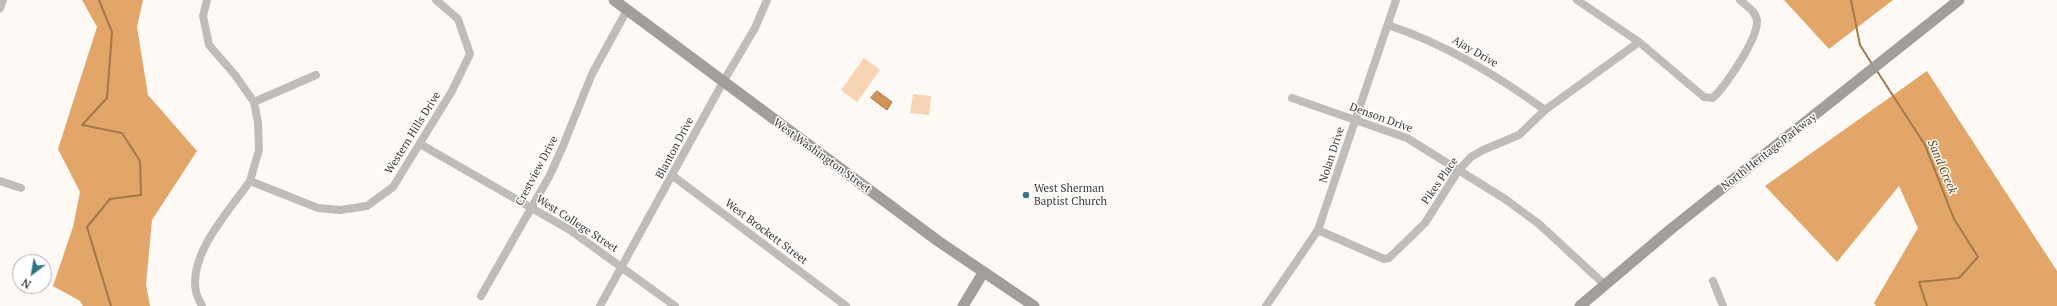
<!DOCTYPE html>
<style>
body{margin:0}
#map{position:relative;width:2057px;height:306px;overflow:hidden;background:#fff9f5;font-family:"PT Serif",serif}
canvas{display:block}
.north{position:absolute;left:12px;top:254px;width:40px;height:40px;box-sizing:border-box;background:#fff;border:1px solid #b0afae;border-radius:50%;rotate:211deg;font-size:11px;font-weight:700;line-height:16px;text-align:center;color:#3a3734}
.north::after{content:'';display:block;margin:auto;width:14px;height:18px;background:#317584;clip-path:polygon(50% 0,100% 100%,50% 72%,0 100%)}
</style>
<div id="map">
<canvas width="2057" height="306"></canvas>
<div class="north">N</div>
</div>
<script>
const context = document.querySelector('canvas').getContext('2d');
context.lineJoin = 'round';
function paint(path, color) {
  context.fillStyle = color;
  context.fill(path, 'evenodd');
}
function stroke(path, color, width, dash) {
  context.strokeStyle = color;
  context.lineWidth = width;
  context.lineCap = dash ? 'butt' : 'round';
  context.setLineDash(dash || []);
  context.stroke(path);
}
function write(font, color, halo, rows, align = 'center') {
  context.font = font + ' "PT Serif",serif';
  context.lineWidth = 3;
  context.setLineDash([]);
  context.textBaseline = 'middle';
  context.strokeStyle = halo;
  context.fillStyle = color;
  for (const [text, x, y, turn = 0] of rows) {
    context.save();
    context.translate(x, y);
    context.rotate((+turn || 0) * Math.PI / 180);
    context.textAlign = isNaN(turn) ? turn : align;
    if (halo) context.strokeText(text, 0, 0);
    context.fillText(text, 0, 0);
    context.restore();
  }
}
paint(new Path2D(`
 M864,58l16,12 -23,32 -16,-12z
 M913,94l18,2 -2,19 -19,-2z`), '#f7d4b3');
paint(new Path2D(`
 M82,0h61l-6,27 11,68 49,56 -45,69 -6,65 4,21h-67l-3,-5 -27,-15 20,-59 7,-35 -22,-43 39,-122z
 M1784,0h109l-64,49z
 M1927,71l130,200v35h-181l-2,-3 44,-75 -19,-42 -62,76 -72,-76z`), '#e3a669');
const water = new Path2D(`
 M877,91l15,11 -5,8 -16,-12z`);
paint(water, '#d09458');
stroke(water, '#a3784d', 1);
stroke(new Path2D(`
 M99,0l13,32 -5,66 -25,27 40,8 18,28 1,34 -31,4 -23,28 24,79
 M1851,0l9,45 12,19
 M1877,71l48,74 29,74 24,38 -19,21 -40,4 8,24`), '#a3784d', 2);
stroke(new Path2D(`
 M207,0l-4,16 6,29 26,30 19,27 4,21 1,27 -9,31 68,27 22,2 27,-4 26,-19 59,-96 18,-37 -12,-35 -22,-19
 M1577,0l62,42 65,55 9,1c13,-13 45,-59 44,-77 -1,-10 -11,-15 -17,-21
 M0,8l3,-8
 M1388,25c57,19 108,50 157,85
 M1292,98l115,40 98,61 34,25 66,61
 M254,102l62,-27
 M420,144l150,86 105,76
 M673,176l173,130
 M0,181l21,7
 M1318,230l66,29 5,-1 36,-35 33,-52 13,-14 12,-7 36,-15 26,-25 94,-68
 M1713,281l10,25
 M481,296l69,-121 13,-29 29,-72 35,-64
 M202,306c-2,-4 -5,-10 -6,-14 -8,-38 34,-82 54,-111
 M600,306l123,-224 32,-54 12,-28
 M1266,306l52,-76 78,-230`), '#c0bcb9', 8);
stroke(new Path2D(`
 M614,0l324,241 96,65
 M963,306l20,-33
 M1580,306l91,-77 288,-229`), '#a39e99', 11);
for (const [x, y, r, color] of [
 [1026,195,4,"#317584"]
]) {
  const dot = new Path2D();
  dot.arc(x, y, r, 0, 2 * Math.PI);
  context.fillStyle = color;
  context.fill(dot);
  stroke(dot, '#fff', 1.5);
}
write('11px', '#3a3734', '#fff', [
 ["Ajay Drive",1475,52,30],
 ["Denson Drive",1381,118,20],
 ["Western Hills Drive",413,133,-58],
 ["Blanton Drive",675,148,-62],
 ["North Heritage Parkway",1769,152,-38],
 ["Nolan Drive",1332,155,-72],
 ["West Washington Street",822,156,36],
 ["Crestview Drive",537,171,-62],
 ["Pikes Place",1440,181,-55],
 ["West College Street",577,224,33],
 ["West Brockett Street",766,232,37]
]);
write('11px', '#3a3734', '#fff', [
 ["West Sherman",1034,189],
 ["Baptist Church",1034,202]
], 'left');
write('italic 12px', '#643c0c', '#fff', [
 ["Sand Creek",1942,167,67]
]);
</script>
